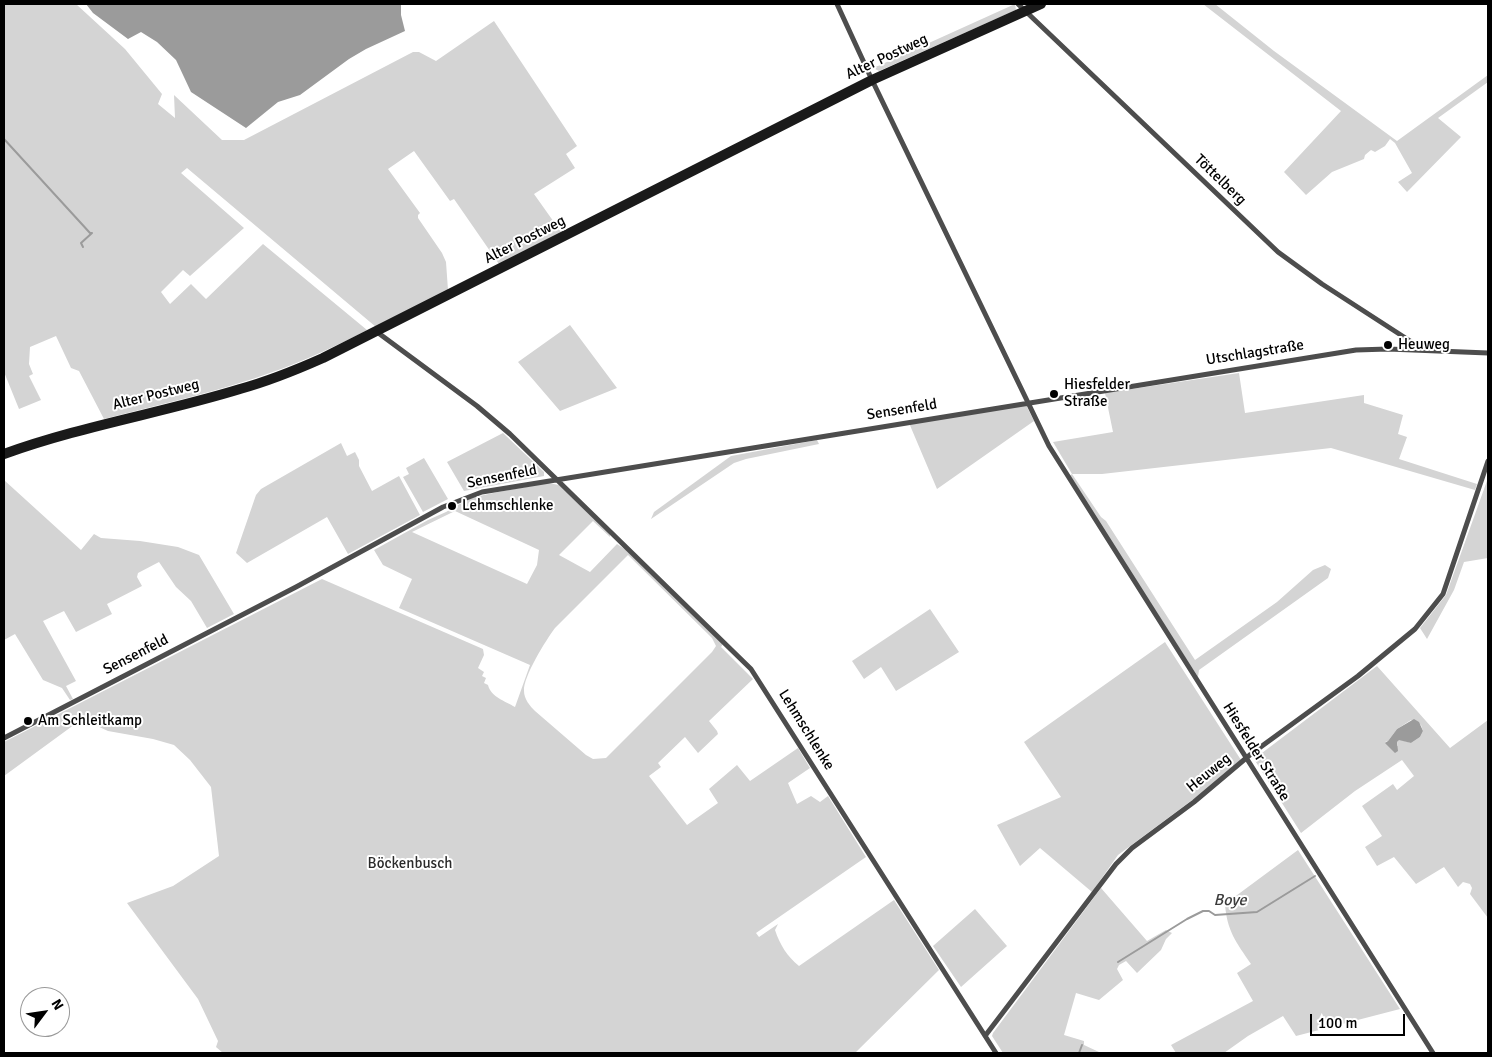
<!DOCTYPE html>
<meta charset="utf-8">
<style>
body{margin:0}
#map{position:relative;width:1492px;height:1057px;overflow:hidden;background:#fff;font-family:Signika,sans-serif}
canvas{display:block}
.frame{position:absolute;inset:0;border:5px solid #000;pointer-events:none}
.north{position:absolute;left:20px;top:987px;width:50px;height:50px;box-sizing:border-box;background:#fff;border:1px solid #999;border-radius:50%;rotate:59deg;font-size:14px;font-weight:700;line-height:20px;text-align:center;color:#000}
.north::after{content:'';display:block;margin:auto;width:18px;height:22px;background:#000;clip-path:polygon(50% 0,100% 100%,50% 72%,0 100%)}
.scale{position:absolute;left:1310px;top:1014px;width:95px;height:22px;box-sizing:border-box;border:2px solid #000;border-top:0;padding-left:6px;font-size:15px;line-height:18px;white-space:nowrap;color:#000;-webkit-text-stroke:4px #fff;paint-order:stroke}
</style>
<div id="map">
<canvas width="1492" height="1057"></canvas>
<div class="frame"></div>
<div class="north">N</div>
<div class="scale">100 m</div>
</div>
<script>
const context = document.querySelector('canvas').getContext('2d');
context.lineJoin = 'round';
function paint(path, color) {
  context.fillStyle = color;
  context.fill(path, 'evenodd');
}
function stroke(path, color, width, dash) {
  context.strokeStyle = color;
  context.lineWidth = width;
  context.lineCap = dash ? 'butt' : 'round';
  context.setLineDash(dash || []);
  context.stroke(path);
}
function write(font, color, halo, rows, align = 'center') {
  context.font = font + ' Signika,sans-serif';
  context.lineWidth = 4;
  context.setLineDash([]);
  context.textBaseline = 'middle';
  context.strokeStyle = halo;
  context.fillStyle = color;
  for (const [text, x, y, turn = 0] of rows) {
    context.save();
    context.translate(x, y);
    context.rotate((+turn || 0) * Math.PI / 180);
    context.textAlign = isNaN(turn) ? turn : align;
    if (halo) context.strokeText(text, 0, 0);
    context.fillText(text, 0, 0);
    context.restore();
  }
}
paint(new Path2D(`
 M4,4h72l49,45 37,45 -4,10 17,14 -1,-23 48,45h22l169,-88h6l17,9 58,-40 83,125 -11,8 9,14 -41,26 27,38 -62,32 -45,-65 -4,2 -36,-50 -26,18 32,44 -2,2v3l24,35 4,9 2,28 -72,37 -189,-159 -6,5 63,55 -54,48 -7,-6 -22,22 9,12 21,-20 15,15 57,-55 104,86c-15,8 -30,15 -45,22 -69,32 -145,48 -218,67l-25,-48 -8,-3 -15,-32 -26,11 -1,17 4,10 -4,2 12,24 -22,9 -15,-37z
 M1015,4l1,6 -137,61 -8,-4 7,-1z
 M1203,4h12l59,47 123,90 91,-66v7l-50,36 23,19 -54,55 -9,-10 14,-9 -17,-30 -5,-4 -5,7 -10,6 -4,-2 -6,5 -1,4 -32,13 -26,23 -22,-23 57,-61z
 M570,325l47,63 -57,23 -42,-49z
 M1239,373l6,40 119,-18v8l39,12 -5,19 9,3 -8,22 78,25 -2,6 -144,-42 -229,26h-30l29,43 5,4 89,139 82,-58 36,-32 12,-5 6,4 -3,9 -129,92 -1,7 -129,-201 3,-2 -19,-32 60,-10 -8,-39z
 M1025,403l9,18 -97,68 -28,-66z
 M503,433l41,39v4l-80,15 -17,-29z
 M817,440l2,4 -73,15 -12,4 -83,56 3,-7 77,-56z
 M341,443l6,13 8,-4 4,8v6l13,25 27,-15 21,39 -72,39 -21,-37 -80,46 -11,-10 20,-58 5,-6z
 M424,458l24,41 -25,13 -20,-35 6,-3 -3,-6z
 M1488,478v80l-24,4 -10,28 -27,49 -7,-11 26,-33z
 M4,480l77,70 13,-16 7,4 39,3 38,6 21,8 35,59 -27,14 -16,-27 -15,-14 -17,-25 -21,11 -1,4 5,9 -35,18 5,10 -36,18 -12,-21 -21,10 33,60 -10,5 7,13 -3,1 -8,-12 -19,-8 -28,-46 -11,6z
 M548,483l11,2 51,48v4l-17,-16 -34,34 31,17 27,-28 9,6 97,94 -2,3 32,32 -44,42 8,10 1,3 -20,19 -13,-16 -27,26 3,4 -12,9 38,49 31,-22 -9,-14 28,-24 13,16 48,-33 12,20 -22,15 9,21 14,-8 9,6 8,-6 38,61 -110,76 3,4 19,-13 -3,6c5,15 12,26 24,36l95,-66 45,70 -84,83h-632l-7,-6 2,-6 -20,-42 -71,-96 46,-17 46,-30 -8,-69 -21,-27 -16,-15 -21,-6 -45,-8 -26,-12 -78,57v-34l318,-163 161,70 1,6 -6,13 6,4 -2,4 4,2 -2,5 4,2c3,12 17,16 27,22l15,-42 -131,-57 13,-29 -29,-14 -9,-15 54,-30 18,-8 24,-14 28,-6zM455,511l84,39 -2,15 -10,19 -115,-52zM628,555l84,83 4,8 -4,6 -106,106 -13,1 -7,-4 -51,-44c-5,-5 -11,-12 -11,-20 -1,-14 22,-51 31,-63z
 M930,609l29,43 -63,39 -15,-24 -17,12 -12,-18z
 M1165,642l76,118 -30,26 -93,69 -26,37 -52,-44 -20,18 -23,-41 64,-28 -37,-55z
 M1377,666l73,82 38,-28v198l-18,-24 2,-6 -2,-4 -7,-2 -5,5 -14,-20 -28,17 -22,-27 -17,9 -12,-19 17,-11 -20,-30 31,-22 4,6 17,-14 -12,-16 -47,31 -54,42 -47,-74zM1411,720l10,5 2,6 -3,6 -9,6 -12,-4 -2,3 1,4 -13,-4 3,-1 9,-12z
 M1298,850l102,159 -104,27 -13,-20 -35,20 -24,17h-48l-5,-8 82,-44 -16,-28 14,-9c-15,-22 -24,-33 -26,-60z
 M1101,888l46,53 19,-11 6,3 -6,6 -5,11 -24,23 -11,-12 -7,4 -2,4 6,11 -24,20 -23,-7 -12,42 20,6v4l15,7v1h-96l-11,-17 1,-3z
 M975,909l32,37 -46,41 -28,-41z`), '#d4d4d4');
paint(new Path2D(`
 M86,4h315v11l4,16 -39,18 -17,10 -49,36 -22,7 -32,26 -55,-36 -15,-32 -19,-18 -16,-10 -13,7 -35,-26z
 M1414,719l5,3 4,9 -3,6 -9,6 -12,-3 -2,2 1,9 -3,2 -10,-10 3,-2 9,-12z`), '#9b9b9b');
stroke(new Path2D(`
 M4,139l86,94h2l-11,10 2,4
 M1118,962l69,-43 16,-8h6l6,4 42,-3 58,-36
 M1079,1053l3,-8`), '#9b9b9b', 2);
stroke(new Path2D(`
 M837,4l35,76 177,366 384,607
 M1018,4l260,248 44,32 102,66
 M377,332l100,74 33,28 241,235 245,384
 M4,738l292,-151 147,-80 39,-15 874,-142 32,-1 100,4
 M985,1036l131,-172 16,-16 62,-46 57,-48 107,-78 57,-47 28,-35 45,-133`), '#4d4d4d', 5);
stroke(new Path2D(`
 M4,454c77,-28 158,-41 236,-65 29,-8 56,-19 83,-31l549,-278 169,-76`), '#1a1a1a', 10);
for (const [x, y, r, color] of [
 [1388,345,5,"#000"],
 [1054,394,5,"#000"],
 [452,506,5,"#000"],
 [28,721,5,"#000"]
]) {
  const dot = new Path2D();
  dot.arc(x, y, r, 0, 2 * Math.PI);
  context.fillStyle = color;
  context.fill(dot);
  stroke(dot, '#fff', 2);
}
write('15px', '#000', '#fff', [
 ["Alter Postweg",887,57,-25],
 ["Töttelberg",1220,180,44],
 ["Alter Postweg",525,240,-27],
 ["Utschlagstraße",1255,353,-9],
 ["Alter Postweg",156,395,-14],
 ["Sensenfeld",902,410,-9],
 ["Sensenfeld",502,477,-11],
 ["Sensenfeld",136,655,-27],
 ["Lehmschlenke",806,730,58],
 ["Hiesfelder Straße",1256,752,58],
 ["Heuweg",1209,773,-39]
]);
write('15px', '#000', '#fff', [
 ["Heuweg",1398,345],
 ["Hiesfelder",1064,385],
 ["Straße",1064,402],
 ["Lehmschlenke",462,506],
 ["Am Schleitkamp",38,721]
], 'left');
write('15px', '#2b2b2b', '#fff', [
 ["Böckenbusch",410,864]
]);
write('italic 16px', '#3c3c3c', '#fff', [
 ["Boye",1230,901]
]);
</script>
